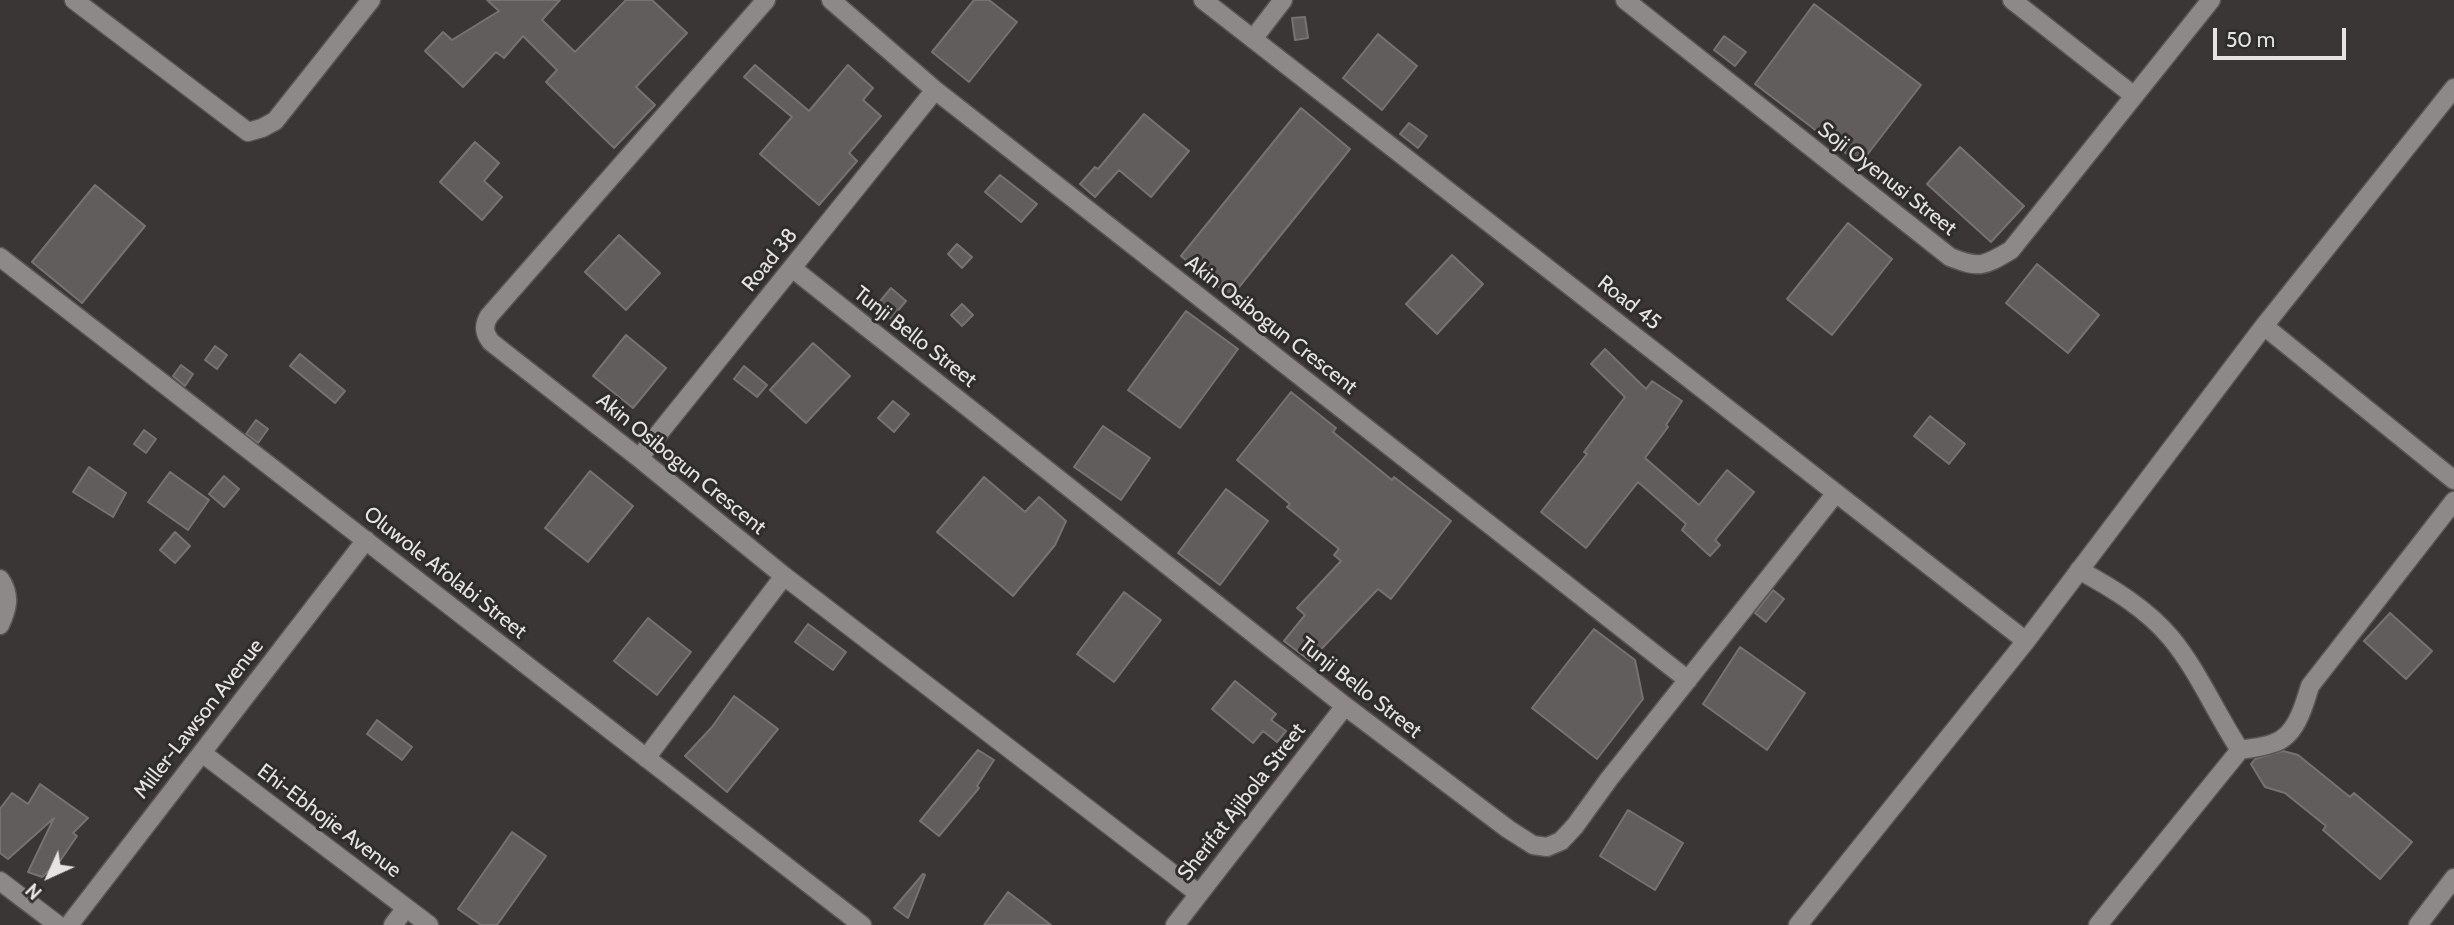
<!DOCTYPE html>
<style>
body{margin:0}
#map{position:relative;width:2454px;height:925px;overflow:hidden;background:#3a3636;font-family:Cabin,sans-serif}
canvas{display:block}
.north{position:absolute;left:14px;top:841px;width:70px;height:70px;-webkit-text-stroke:5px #2f2c2c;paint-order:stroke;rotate:225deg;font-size:19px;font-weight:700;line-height:28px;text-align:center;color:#e6e4e3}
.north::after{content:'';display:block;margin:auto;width:24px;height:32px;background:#e6e4e3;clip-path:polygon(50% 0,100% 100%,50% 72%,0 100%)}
.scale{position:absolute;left:2213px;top:28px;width:133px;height:32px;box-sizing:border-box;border:4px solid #e6e4e3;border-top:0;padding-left:9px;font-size:21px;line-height:24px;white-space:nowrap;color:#e6e4e3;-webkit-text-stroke:5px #2f2c2c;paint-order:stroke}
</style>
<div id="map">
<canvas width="2454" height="925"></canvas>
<div class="north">N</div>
<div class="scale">50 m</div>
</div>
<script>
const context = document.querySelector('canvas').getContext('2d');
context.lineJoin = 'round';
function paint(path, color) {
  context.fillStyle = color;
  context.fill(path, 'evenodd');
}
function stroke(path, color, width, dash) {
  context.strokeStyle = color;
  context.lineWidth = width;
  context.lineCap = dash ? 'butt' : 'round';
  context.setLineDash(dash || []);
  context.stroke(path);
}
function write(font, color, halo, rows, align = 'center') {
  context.font = font + ' Cabin,sans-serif';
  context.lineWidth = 6;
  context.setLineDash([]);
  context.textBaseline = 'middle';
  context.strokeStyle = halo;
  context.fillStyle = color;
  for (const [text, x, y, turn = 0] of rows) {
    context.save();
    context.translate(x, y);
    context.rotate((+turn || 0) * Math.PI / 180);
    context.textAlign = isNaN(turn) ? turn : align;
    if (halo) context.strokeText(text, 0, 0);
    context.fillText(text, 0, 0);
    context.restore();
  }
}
const building = new Path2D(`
 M487,0h73l-18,20 33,32 51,-52h26l35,33 -51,54 19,18 -41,43 -68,-66 11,-12 -34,-34 -19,22 -8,-6 -33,35 -38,-36 18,-19 9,8 47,-29z
 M974,0h15l28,22 -48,60 -37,-30z
 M1814,4l107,81 -61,79 -105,-80z
 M1305,17l3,21 -13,2 -3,-22z
 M1378,34l39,32 -35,44 -39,-32z
 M1724,36l22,16 -11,14 -21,-16z
 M755,65l54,46 39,-46 25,23 -10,12 18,16 -32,37 8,8 -38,44 -59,-51 32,-37 -48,-40z
 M1301,108l49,41 -119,148 -50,-41z
 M1144,114l45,37 -38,46 -32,-27 -24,27 -15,-13 15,-17 3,2z
 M1409,123l18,13 -9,12 -18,-14z
 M475,142l24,21 -15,18 18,16 -20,23 -42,-38z
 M1960,147l64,59 -33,36 -64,-58z
 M1000,175l37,29 -16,18 -36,-30z
 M95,185l50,41 -63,77 -50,-41z
 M1848,223l44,36 -60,76 -45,-36z
 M619,235l41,38 -34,37 -41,-38z
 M957,244l15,13 -10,11 -14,-14z
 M1452,255l31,29 -46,50 -31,-30z
 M2037,264l62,51 -31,38 -62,-50z
 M891,288l15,13 -15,18 -15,-13z
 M962,304l11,11 -11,11 -11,-11z
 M1186,311l52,38 -58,79 -52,-38z
 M626,335l40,33 -33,40 -40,-32z
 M813,343l37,33 -44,47 -36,-33z
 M215,346l12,9 -10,14 -12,-9z
 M1605,349l41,40 6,-8 30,20 -16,24 2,2 -23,31 54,47 28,-35 27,22 -39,48 5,5 -10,11 -28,-26 4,-6 -48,-42 -52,66 -45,-36 46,-58 -3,-2 41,-55 -34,-33z
 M300,354l45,37 -10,12 -45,-37z
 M181,365l12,9 -8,12 -12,-10z
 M744,366l23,19 -10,12 -23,-18z
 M1291,392l45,36 -3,4 59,48 2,-3 57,44 -60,78 -13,-10 -68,72 -26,-20 21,-26 -8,-7 44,-47 -7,-6 5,-6 -52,-42 3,-3 -53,-44z
 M893,401l16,13 -15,18 -16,-14z
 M1930,416l35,28 -16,20 -35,-28z
 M256,420l12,9 -10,14 -12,-9z
 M1103,426l47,32 -29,42 -47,-33z
 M144,430l12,9 -10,14 -12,-9z
 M89,467l37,26 -13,24 -40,-25z
 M590,471l43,35 -45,56 -43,-34z
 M170,472l39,28 -21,30 -40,-28z
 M224,476l15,13 -15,18 -15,-13z
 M984,477l41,35 14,-15 27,24 -11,24 -42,51 -76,-64z
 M1226,489l42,32 -48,64 -42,-32z
 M175,532l15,14 -15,17 -15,-13z
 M1773,590l11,9 -18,23 -11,-9z
 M1124,592l37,28 -47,62 -37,-28z
 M2390,613l42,38 -26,28 -42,-38z
 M648,618l43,34 -34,43 -43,-34z
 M808,624l38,28 -13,18 -38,-28z
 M1594,629l41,31 8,39 -46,60 -65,-51z
 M1740,647l65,46 -38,57 -64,-46z
 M1235,681l41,33 -5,6 15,11 -9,11 -14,-11 -10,12 -41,-34z
 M734,696l44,33 -51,63 -42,-36 27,-29z
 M377,720l35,27 -10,13 -35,-26z
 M978,750l16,10 -17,26 2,2 -40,48 -19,-15z
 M2283,751l15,4 52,42 4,-4 58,49 -32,37 -57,-49 3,-4 -41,-33 -20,-6 -14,-23 4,-5z
 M40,784l48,34 -15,15 4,3 -17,25 -18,16 -14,-5 26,-54 -46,41 -8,-6v-44l12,-16 16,11z
 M1628,810l55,33 -28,47 -55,-34z
 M512,832l34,24 -49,69h-16l-23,-16z
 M923,874l2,1 -17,43 -14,-10z
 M1008,892l43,33h-67z`);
paint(building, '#615d5d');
stroke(building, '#767272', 2);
const minor = new Path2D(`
 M74,0l174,132 14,-4 13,-7 96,-121
 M766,0l-277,316c-6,10 -5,17 2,26l148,116 145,118 415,318
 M831,0l104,90 753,590
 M1203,0l823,641
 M1625,0l325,257c30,12 34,9 61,-7l200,-250
 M2012,0l121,95
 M1253,39l30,-39
 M0,257l862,668
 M792,268l553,438 163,123 25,16 14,2 14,-6 14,-15 34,-47 227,-286
 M2264,326l190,154
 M639,458l296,-368
 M2079,570c33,18 68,39 92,68 28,34 45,76 69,112l-142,175
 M0,579c11,16 8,29 0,46
 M2240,750c11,-2 24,-3 34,-7 22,-7 30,-37 36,-57l144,-185
 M202,753l227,172
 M646,758l138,-182
 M0,881l58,44
 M69,925l297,-385
 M393,925l13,-17
 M1175,925l170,-219
 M1798,925l228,-284 238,-315 190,-238
 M2418,925l36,-47`);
stroke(minor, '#585554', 21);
stroke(minor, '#8d8989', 18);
write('21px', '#e6e4e3', '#2f2c2c', [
 ["Soji Oyenusi Street",1887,179,38],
 ["Road 38",770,260,-51],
 ["Road 45",1629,303,38],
 ["Akin Osibogun Crescent",1271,325,38],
 ["Tunji Bello Street",915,337,38],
 ["Akin Osibogun Crescent",681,464,39],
 ["Oluwole Afolabi Street",445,573,38],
 ["Tunji Bello Street",1360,688,38],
 ["Miller-Lawson Avenue",199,719,-52],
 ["Sherifat Ajibola Street",1242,802,-52],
 ["Ehi-Ebhojie Avenue",329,821,37]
]);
</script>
